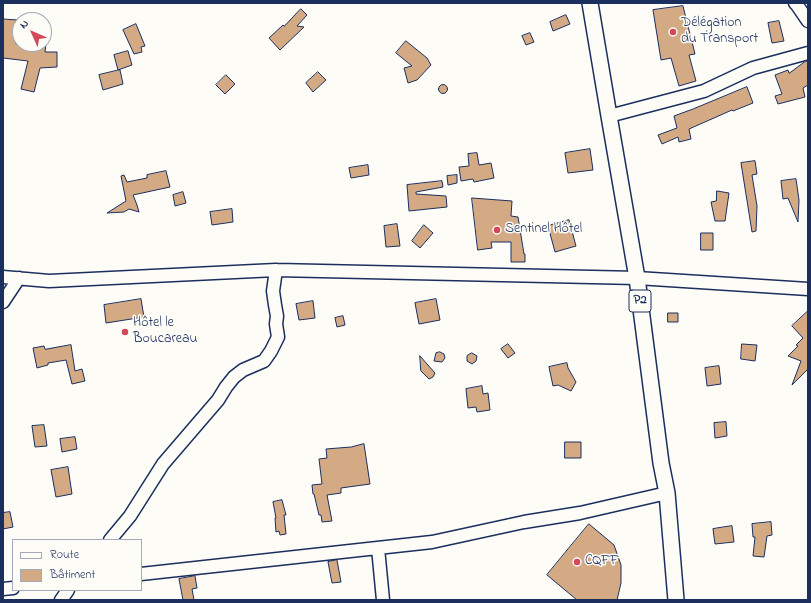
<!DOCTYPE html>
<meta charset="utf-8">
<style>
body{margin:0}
#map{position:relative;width:811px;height:603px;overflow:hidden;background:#fdfcf7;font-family:"Indie Flower",sans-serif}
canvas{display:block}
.frame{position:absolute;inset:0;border:4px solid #1b2f5e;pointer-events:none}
.legend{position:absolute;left:12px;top:539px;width:130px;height:52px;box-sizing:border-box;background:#fdfcf7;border:1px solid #a3aaba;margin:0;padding:5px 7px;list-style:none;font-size:12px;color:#1b2f5e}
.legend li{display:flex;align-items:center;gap:8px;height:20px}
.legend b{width:20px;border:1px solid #a3aaba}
.north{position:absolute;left:12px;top:12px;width:40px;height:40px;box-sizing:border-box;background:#fdfcf7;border:1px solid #a3aaba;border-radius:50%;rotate:315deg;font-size:11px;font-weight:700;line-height:16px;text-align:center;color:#1b2f5e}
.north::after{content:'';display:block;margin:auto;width:14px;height:18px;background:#d1495b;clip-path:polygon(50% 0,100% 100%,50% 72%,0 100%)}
</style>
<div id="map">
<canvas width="811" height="603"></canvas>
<div class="frame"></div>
<ul class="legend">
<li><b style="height:5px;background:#fdfcf7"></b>Route</li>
<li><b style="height:11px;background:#d4aa85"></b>Bâtiment</li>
</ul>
<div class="north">N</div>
</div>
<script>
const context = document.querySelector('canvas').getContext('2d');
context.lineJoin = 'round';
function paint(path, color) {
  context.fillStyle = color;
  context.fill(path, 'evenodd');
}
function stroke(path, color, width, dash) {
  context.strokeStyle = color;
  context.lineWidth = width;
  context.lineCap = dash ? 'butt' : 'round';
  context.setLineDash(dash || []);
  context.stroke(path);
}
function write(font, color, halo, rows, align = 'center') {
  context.font = font + ' "Indie Flower",sans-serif';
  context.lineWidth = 3;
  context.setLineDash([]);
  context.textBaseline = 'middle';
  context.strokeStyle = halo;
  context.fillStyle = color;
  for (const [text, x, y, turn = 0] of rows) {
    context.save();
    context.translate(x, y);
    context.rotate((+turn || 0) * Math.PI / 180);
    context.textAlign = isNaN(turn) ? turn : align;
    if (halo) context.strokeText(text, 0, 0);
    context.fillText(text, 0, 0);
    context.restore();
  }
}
const building = new Path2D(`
 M683,6l12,48 -6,1 7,26 -17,5 -8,-28 -10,2 -8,-50z
 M301,9l6,6 -10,11 7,1 -24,23 -11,-12 14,-13 1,1z
 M566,15l4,9 -17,7 -3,-9z
 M3,19l15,1 -2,24h30l-1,8h12v15l-17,1 -6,24 -13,-3 7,-28 -25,-3z
 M779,21l5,20 -12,2 -4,-20z
 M136,24l9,22 -4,1 1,5 -8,2 -11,-24z
 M530,33l4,9 -8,3 -4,-9z
 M406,41l21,17 4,7 -14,15 -9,3 -4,-15 8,-2 -16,-13z
 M128,51l4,14 -14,5 -4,-15z
 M806,61h2v24l-5,3 2,9 -27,7 -3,-8 7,-2 -7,-19 13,-5 1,3z
 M120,70l3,14 -20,6 -4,-15z
 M318,72l8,8 -13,12 -7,-9z
 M226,75l9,9 -10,10 -9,-9z
 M438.5 89a4.5 4.5 0 1 1 9 0a4.5 4.5 0 1 1-9 0Z
 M747,87l6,16 -20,8 -1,-1 -43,19 2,10 -12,3 -1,-5 -16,7 -4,-9 19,-7 -3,-12 19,-7z
 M590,149l3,21 -25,3 -3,-20z
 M477,153l2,12 12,-2 3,15 -20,4 -1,-3 -12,2 -2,-14 10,-1 -1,-12z
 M755,161l2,13 -5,1 5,31 -1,25 -4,1 -11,-69z
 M368,165l1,10 -18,3 -2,-10z
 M166,171l4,16 -37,8 4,10 2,7 -10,-3 -5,3 -17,1 19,-12 -5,-25 3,-1 3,7 20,-4v-3z
 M457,175v8l-9,2 -1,-9z
 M796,179l3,21 -1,22 -10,-24 -5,1 -2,-18z
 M442,181l1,6 -27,5v2l30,2 1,11 -38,4 -2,-26z
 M717,191l12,2 -4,28h-10l-4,-19 5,-1z
 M183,192l3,11 -11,3 -2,-11z
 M472,198l40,3 -1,15 7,1 6,37h1v8h-14v-20h-20l1,6 -14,2z
 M232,209l1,13 -21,3 -2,-13z
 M569,220l7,26 -21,6 -7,-26z
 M397,224l3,22 -14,1 -2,-21z
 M424,225l9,8 -13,15 -8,-7z
 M701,233h12v17h-12z
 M141,299l3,18 -38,6 -2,-18z
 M436,299l4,21 -21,4 -4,-21z
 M313,301l2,17 -16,2 -3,-16z
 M808,311v58l-16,16 9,-24 -13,-5 10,-10 -2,-1 7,-7 -11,-12z
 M668,313h10v9h-10z
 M343,316l2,9 -8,2 -2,-9z
 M508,344l7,9 -7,5 -7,-9z
 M742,344l15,1 -2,16 -14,-2z
 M71,345l4,26 7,-2 3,12 -13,3 -6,-24 -18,3v2l-11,3 -4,-20 11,-2 1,3z
 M440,352l4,2 1,4 -3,4 -8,-1 2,-8z
 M472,353l5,3 -1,5 -4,3 -5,-3v-5z
 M420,356l15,17 -2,4 -4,2 -8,-8z
 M567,363l1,5 8,14 -5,9 -13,-6 -5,1 -4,-19z
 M719,366l2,18 -14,2 -2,-18z
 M482,386l1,8 5,-1 2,17 -13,2 -1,-5 -8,1 -2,-19z
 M726,422l1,14 -12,2 -1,-15z
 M44,425l3,21 -12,1 -3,-21z
 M75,437l2,12 -15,3 -2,-13z
 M565,442h16v16h-16z
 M364,444l6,40 -29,4v5l-14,2 5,26 -10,1 -1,-7h-2l-5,-21h-1l-1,-9 10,-1 -3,-25 8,-1 -1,-9 25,-2z
 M68,467l4,27 -16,3 -5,-27z
 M282,500l4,15h-2l2,19 -6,1 -1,-4 -3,1 -1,-14h1l-3,-16z
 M10,512l3,15 -10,2v-16z
 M771,522l1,13 -5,1 -3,21 -11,-1 2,-19h-2l-1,-13z
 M589,524l25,21 7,20v18l-4,17h-40l-30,-25z
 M732,526l2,16 -19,2 -2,-15z
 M337,560l4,22 -9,1 -4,-21z
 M195,576l2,12 -5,1 2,11h-11l-4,-21z`);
paint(building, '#d4aa85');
stroke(building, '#1b2f5e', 1);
const minor = new Path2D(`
 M795,3l2,2 11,16
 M609,116l95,-25 49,-23 55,-15
 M3,277l46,4 227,-11 361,8 171,11
 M3,302l16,-24
 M110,540l20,-24 33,-52 55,-64 8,-13 8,-10 9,-7 21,-9 7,-10 7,-14 -2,-13 1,-8 -2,-11 -2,-14 3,-21
 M378,548l5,52
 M141,574l291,-32 92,-20 56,-9 87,-20
 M3,589l10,-1
 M61,600l7,-10`);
const major = new Path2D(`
 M590,3l19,113 28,162 24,185 6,30 9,107`);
stroke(minor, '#1b2f5e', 15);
stroke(major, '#1b2f5e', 18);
stroke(minor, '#fdfcf7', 12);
stroke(major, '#fdfcf7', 15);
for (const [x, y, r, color] of [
 [673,32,4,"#d1495b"],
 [497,230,4,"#d1495b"],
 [125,332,4,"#d1495b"],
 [577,562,4,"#d1495b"]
]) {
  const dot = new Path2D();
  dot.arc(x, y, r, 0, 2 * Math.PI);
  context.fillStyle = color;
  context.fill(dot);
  stroke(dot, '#fdfcf7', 1.5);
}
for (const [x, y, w] of [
 [640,301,22]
]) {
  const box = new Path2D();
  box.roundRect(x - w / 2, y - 11, w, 22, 3);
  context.fillStyle = '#fdfcf7';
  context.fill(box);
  stroke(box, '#1b2f5e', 1);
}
write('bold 13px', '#1b2f5e', null, [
 ["P2",640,301]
]);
write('14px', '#1b2f5e', '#fdfcf7', [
 ["Délégation",681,24],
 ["du Transport",681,40],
 ["Sentinel Hôtel",505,230],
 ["Hôtel le",133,324],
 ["Boucareau",133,340],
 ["CQFF",585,562]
], 'left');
</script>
